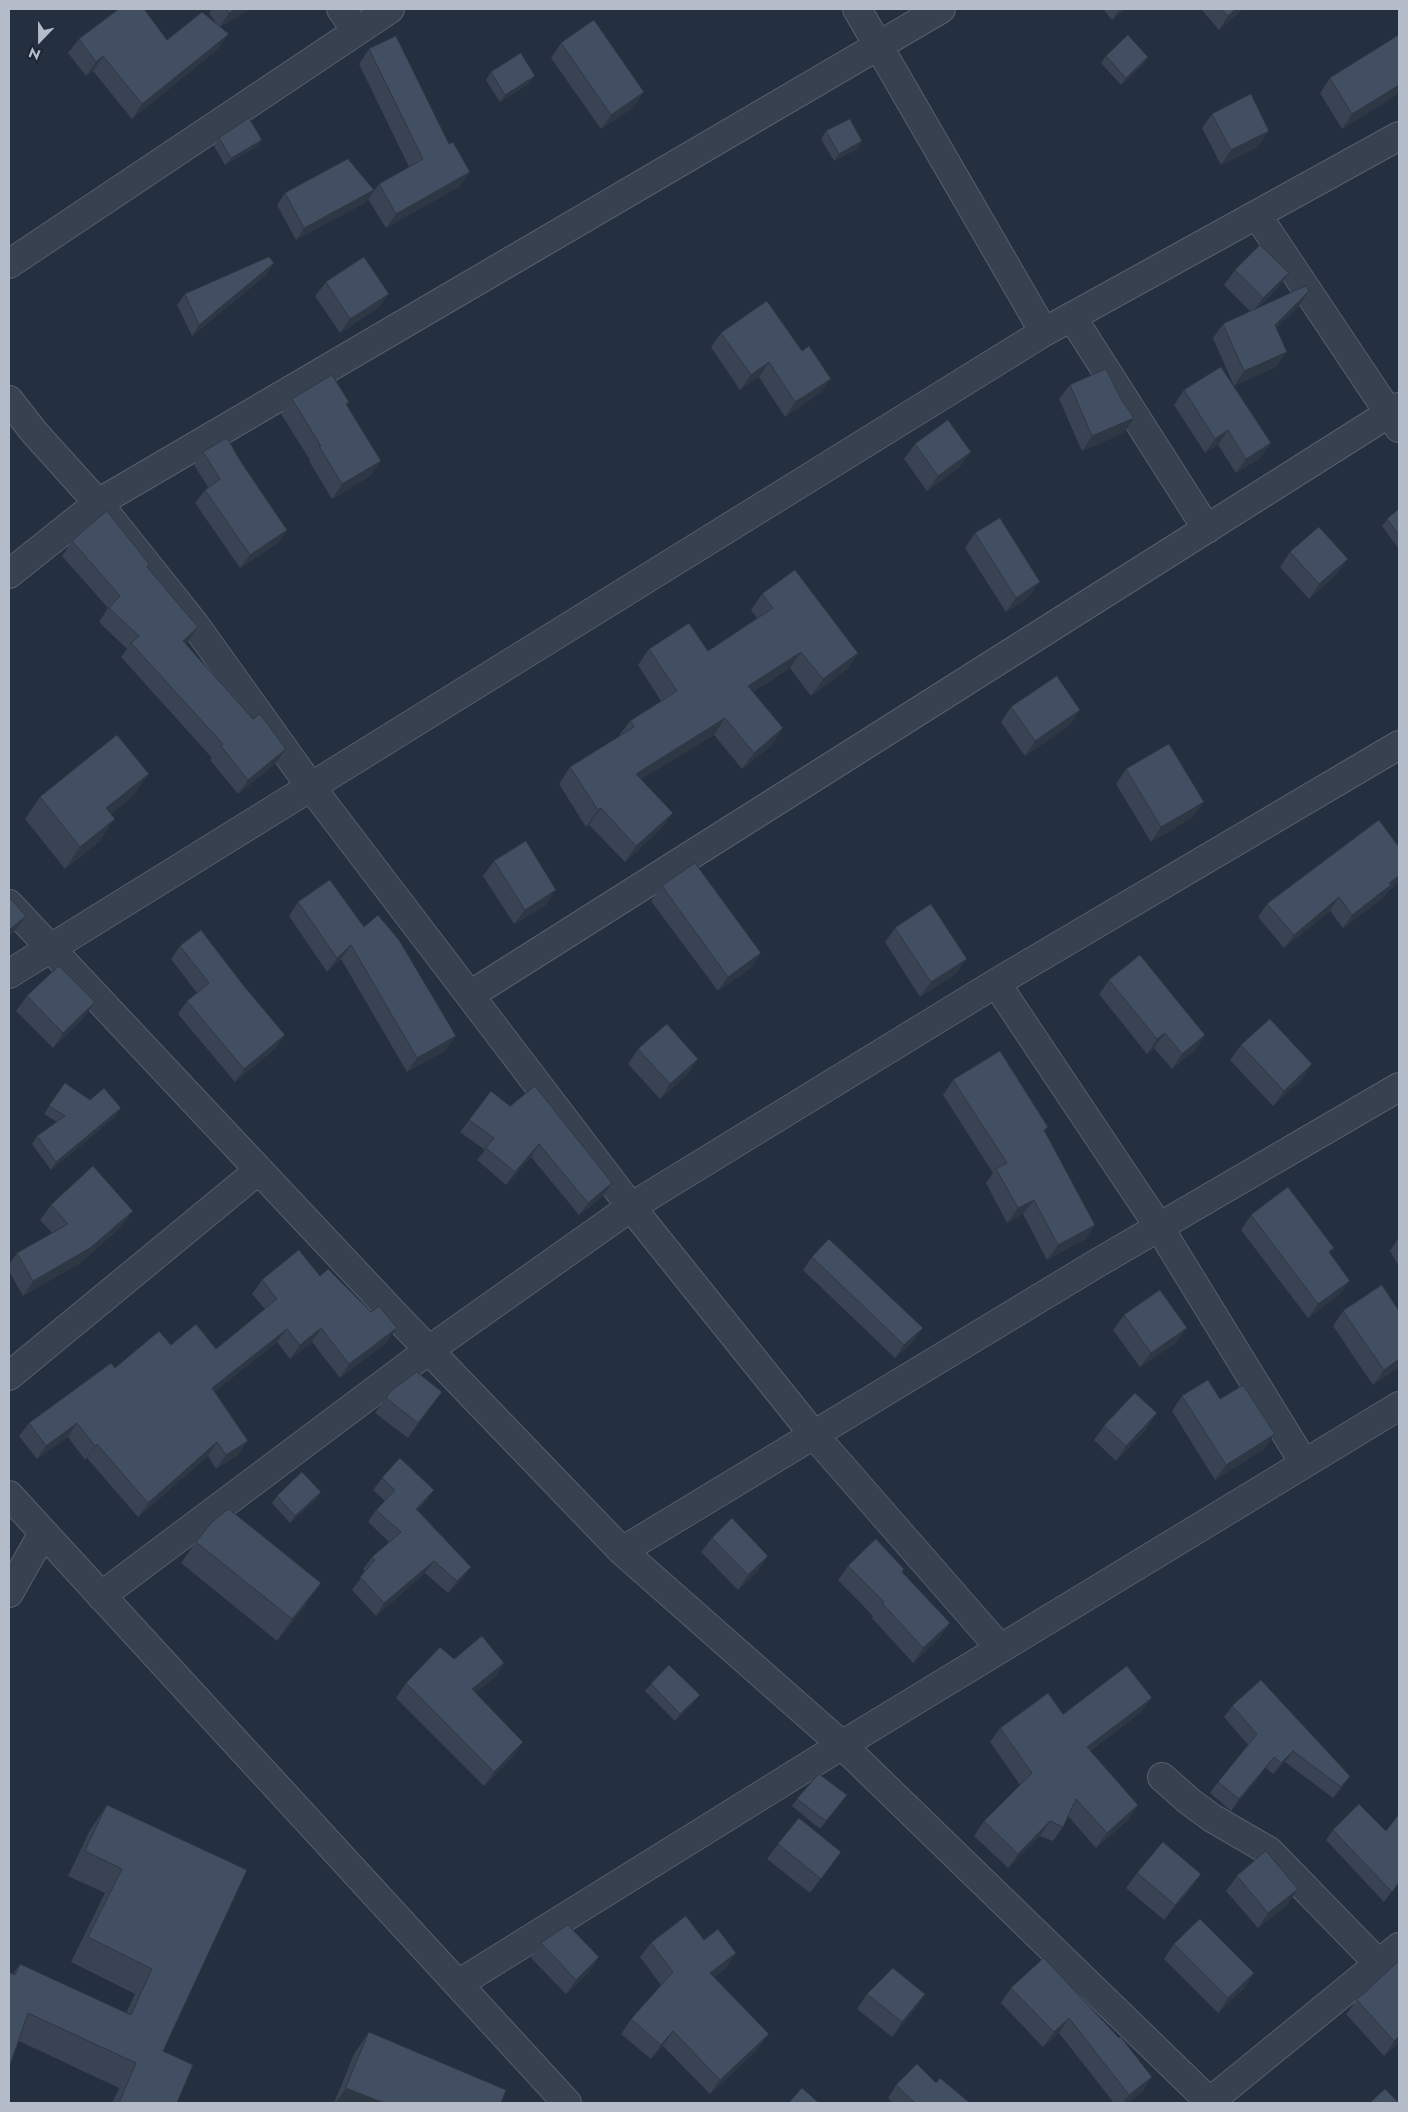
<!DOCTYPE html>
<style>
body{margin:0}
#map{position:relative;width:1408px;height:2112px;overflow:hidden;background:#242f3f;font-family:Jost,sans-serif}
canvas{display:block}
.frame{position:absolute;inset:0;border:10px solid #b4bcca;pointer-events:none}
.north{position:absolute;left:15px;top:15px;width:50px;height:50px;-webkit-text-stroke:4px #1d2634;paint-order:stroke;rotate:202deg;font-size:14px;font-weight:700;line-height:20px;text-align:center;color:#b4bcca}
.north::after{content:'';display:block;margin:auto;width:18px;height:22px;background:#b4bcca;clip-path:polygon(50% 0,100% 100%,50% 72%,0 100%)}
</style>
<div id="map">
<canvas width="1408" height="2112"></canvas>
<div class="frame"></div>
<div class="north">N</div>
</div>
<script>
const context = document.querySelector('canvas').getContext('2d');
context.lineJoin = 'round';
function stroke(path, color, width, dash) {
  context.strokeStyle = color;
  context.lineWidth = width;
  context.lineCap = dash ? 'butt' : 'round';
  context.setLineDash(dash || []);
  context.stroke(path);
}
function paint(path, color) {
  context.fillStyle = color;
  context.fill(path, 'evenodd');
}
const minor = new Path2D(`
 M341,9l15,21
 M857,9l187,323
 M1257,215l142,213
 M9,264l381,-255
 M1072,317l135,212
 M9,400l25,32 64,71 95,119 118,165 320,420 183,228 186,213
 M9,574l89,-71 843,-494
 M9,904l388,413 225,234 220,194 369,358
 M9,974l1035,-642 355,-196
 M996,983l163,244 145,236
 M470,995l929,-588
 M9,1376l250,-206
 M9,1495l558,608
 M622,1551l472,-286 305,-178
 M9,1593l34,-60
 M101,1596l328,-246 202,-143 365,-224 403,-238
 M1162,1777l27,24 23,17 57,33 110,113
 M458,1984l384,-239 557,-339
 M1208,2103l191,-156`);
stroke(minor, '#565f6d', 30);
stroke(minor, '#38414f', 28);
paint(new Path2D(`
 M212,9h38l-30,18 -1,21 -87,71 -39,-48 -7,5 -18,-23 11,-14 88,1 49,-17 -7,-10z
 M1103,9h22l-13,11z
 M1201,9h42l-24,21z
 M1399,35v56l-6,6 -51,32 -22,-36 10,-15z
 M561,43l73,64 -33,22 -50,-71z
 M369,49l80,95 11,42 -74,42 -18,-29 11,-15 30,-17 -50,-103z
 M1106,56l37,9 -22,20 -20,-22z
 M491,72l39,11 -30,19 -14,-22z
 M1212,114l47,32 -38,19 -19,-37z
 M826,131l36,10 -5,8 -23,12 -13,-22z
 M219,138l37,9 -31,18 -11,-19z
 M285,193l81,9 -70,38 -19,-35z
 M274,263l-8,12 -74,61 -15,-31 8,-11z
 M1235,270l43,18 -20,20 41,-2 -23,22v39l-42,19 -21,-48 10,-14 27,-13 -26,-26z
 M326,282l63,12 -11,14 -38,25 -25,-37z
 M721,333l99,60 -35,24 -26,-40 -19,13 -29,-43z
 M1070,385l54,48 -42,18 -23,-52z
 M1184,390l87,53 -11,15 -24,15 -18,-28 -13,8 -31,-48z
 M292,399l57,3 -3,3 35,56 -11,15 -38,23 -23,-38 1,-1 -29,-46z
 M915,444l45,23 -33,24 -23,-32z
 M203,452l38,10 46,68 -9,13 -38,25 -45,-65 10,-13 3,-3 -14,-22z
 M1399,509v38l-1,1 -16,-22 5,-7z
 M975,533l54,64 -23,15 -41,-64z
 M72,541l77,23 -2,3 41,75 -2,2 89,120 -37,30 -28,-34 2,-2 -91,-101 6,-8 -28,-27 9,-14 -46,-52z
 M1290,552l48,21 -29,26 -29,-32z
 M762,594l96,59 -11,16 -36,27 -21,-28 -37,24 19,53 -30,24 -28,-34 -73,44 20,50 -36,33 -36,-37 -3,2 -27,-43 11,-17 48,-30 12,-16 31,-20 -23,-36 11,-16 59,2 49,-33 -6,-8z
 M1011,707l69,3 -10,15 -45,31 -24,-34z
 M1126,769l67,48 -42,25 -35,-58z
 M134,795l-23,19 -11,27 -35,28 -40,-50 15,-22z
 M1399,847v35l-11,9 -6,8 -39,29 -13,-17 -46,37 -26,-31 9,-13z
 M494,861l52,44 -32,19 -31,-48z
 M662,886l89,82 -33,23 -67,-90z
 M298,902l66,25 82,123 -39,22 -66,-113 -14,13 -38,-56z
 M895,928l62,45 -37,24 -35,-55z
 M180,946l96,102 -41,34 -57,-68 9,-13 10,-8 -26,-34z
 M1109,980l96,55 -10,15 -23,19 -18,-21 -7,6 -48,-60z
 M27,996l68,6 -11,15 -31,31 -37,-37z
 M1241,1045l71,19 -10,15 -29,27 -43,-46z
 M638,1049l60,10 -10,15 -28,25 -32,-35z
 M953,1080l95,47 -4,4 51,94 -10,14 -38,21 -24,-46 -16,9 -21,-40 7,-10 -50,-78z
 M65,1083l25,17 31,8 -5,8 -65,54 -19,-26 5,-8 20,-14 -13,-8z
 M491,1091l112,105 -24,19 -48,-58 -25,28 -29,-25 8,-10 -25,-18z
 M51,1205l72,20 -43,38 -57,33 -14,-25v-6l8,-12 35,-20 -12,-13z
 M1251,1215l79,39 9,41 -31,23 -67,-88z
 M1399,1237v29l-9,-15z
 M812,1257l102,84 -19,17 -92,-88z
 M320,1276l67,66 -47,36 -28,-36 -22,17 -13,-17 -63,50 24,63 -22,14 -8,-13 -70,61 -51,-59 -2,2 -17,-23 -31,22 -18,-23 10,-13 86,-55 56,-23 45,4 49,-40 -13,-15 10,-14z
 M1343,1311l56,56 -26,18 -40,-59z
 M1124,1315l52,28 -36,24 -27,-37z
 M391,1391l51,1 -34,46 -33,-25z
 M1182,1396l38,3 44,50 -49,31 -43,-69z
 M1104,1426l43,2 -31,33 -22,-21z
 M382,1478l52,12 -9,12 -7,8 53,57 -9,12 -14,14 -23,-20 -49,43 -24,-26 13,-18 -2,-3 9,-12 17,-15 -21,-20 8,-12 9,-9 -12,-11z
 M321,1492l-5,7 -26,24 -18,-20 5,-7z
 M712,1538l46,33 -20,19 -37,-38z
 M196,1542l110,63 -29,36 -96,-78z
 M848,1566l54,6 48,51 -11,15 -26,25 -41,-45 1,-2 -35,-36z
 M454,1659l50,4 -10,15 -19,15 38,64 -29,29 -88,-88 10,-15z
 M651,1684l43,18 -19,19 -30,-30z
 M1232,1706l111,81 -10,11 -48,-36 -12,12 -7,-6 -35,43 -21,-18 8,-11 30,-37 -24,-28z
 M1141,1712l-51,39 48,54 -10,15 -32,28 -28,-32 -5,11 -10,14 -13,-5 -32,32 -34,-32 10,-15 36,-36 -30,-43 10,-14 63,-14z
 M847,1795l-27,34 -28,-23 5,-7z
 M107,1805l140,65 -84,181 14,52h-65l7,-15 -100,-47 -8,21 -2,4v-94l4,2 7,-10 106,49 9,-19 -64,-32 34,-69 -37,-17 22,-46z
 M1333,1830l66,52 -15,20 -58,-62z
 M778,1844l63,8 -31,41 -43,-34z
 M1137,1873l64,1 -11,15 -26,31 -38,-32z
 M1237,1876l51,28 -30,24 -32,-37z
 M704,1940l32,13 -10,15 -12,9 44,72 -48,45 -47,-48 -12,13 -30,-25 10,-15 30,-34 -21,-28 11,-14z
 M541,1943l48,29 -23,22 -35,-36z
 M1174,1944l80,29 -10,15 -26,25 -54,-54z
 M1044,1958l108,119 -10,15 -15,11h-13l-55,-70 -16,14 -42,-44 10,-15z
 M867,1994h58l-10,15 -23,28 -35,-28z
 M1357,2000l42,42 -15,14 -38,-42z
 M369,2032l132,71h-167l20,-49z
 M936,2083l34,20h-77l-5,-5 8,-13z`), '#394353');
paint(new Path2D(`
 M236,9h14l-31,19 10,-15z
 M1120,9h5l-13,11z
 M1236,9h7l-24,21 9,-14z
 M229,34l-10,14 -87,71 10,-15z
 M103,56l-10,15 -7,5 10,-14z
 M1148,57l-5,8 -22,20 5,-7z
 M535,76l-5,7 -30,19 5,-7z
 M1399,85v6l-6,6 -51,32 10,-15z
 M644,92l-10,15 -33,22 10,-14z
 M1269,131l-10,15 -38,19 10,-15z
 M262,140l-6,7 -31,18 6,-7z
 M862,141l-5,8 -23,12 5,-7z
 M470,172l-10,14 -74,42 10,-14z
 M374,190l-8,12 -70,38 8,-12z
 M274,263l-8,12 -74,61 7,-11z
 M1289,273l-11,15 -26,25 11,-15z
 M1309,291l-10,15 -35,34 11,-15z
 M389,294l-11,14 -38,25 10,-14z
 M1287,352l-11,15 -42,19 10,-15z
 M769,362l-10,15 -19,13 11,-15z
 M831,379l-11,14 -35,24 10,-15z
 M1134,418l-10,15 -42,18 10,-15z
 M1228,430l-10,15 -13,8 10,-14z
 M1271,443l-11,15 -24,15 10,-14z
 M971,452l-11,15 -33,24 11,-15z
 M381,461l-11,15 -38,23 10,-15z
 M287,530l-9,13 -38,25 10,-13z
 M1348,559l-10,14 -29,26 10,-15z
 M1040,582l-11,15 -23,15 10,-14z
 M198,627l-10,15 -16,14 11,-15z
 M801,652l-11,16 -54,35 12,-17z
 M858,653l-11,16 -36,27 12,-17z
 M1080,710l-10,15 -45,31 10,-15z
 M725,718l-11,17 -90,55 12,-16z
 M783,728l-11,17 -30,24 12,-16z
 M286,749l-11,15 -37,30 10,-14z
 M149,774l-15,21 -43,35 15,-22z
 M1204,802l-11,15 -42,25 10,-15z
 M601,808l-12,17 -3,2 12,-17z
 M673,813l-12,16 -36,33 11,-16z
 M115,819l-15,22 -35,28 15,-22z
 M1399,876v6l-11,9 -6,8 -39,29 9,-13z
 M556,890l-10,15 -32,19 11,-14z
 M1339,897l-9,14 -46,37 10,-13z
 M26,916l-12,16 -5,5v-7z
 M351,945l-10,14 -14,13 10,-14z
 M761,953l-10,15 -33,23 10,-14z
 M967,959l-10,14 -37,24 11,-15z
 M95,1002l-11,15 -31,31 10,-15z
 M1165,1033l-11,15 -7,6 10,-15z
 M285,1035l-9,13 -41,34 9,-13z
 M1205,1035l-10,15 -23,19 10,-15z
 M456,1036l-10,14 -39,22 10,-14z
 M698,1059l-10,15 -28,25 10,-15z
 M1312,1064l-10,15 -29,27 11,-15z
 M121,1108l-5,8 -65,54 5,-8z
 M539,1144l-8,13 -25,28 9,-13z
 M612,1183l-9,13 -24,19 9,-12z
 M1034,1200l-11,14 -16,9 11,-15z
 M133,1211l-10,14 -43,38 -57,33 10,-15z
 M1095,1225l-10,14 -38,21 11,-15z
 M1350,1281l-11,14 -31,23 10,-14z
 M321,1328l-9,14 -22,17 10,-14z
 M397,1328l-10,14 -47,36 9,-14z
 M923,1328l-9,13 -19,17 9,-13z
 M1187,1328l-11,15 -36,24 11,-14z
 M287,1329l-10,13 -75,60 10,-14z
 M1399,1359v8l-26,18 11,-15z
 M442,1392l-10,14 -24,32 10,-15z
 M1157,1413l-10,15 -31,33 10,-15z
 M77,1423l-9,14 -31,22 9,-13z
 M1275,1434l-11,15 -49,31 11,-15z
 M248,1441l-10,14 -22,14 10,-14z
 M217,1442l-9,14 -70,61 10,-14z
 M97,1444l-10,14 -2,2 10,-14z
 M434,1490l-9,12 -17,20 8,-13z
 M321,1492l-5,7 -26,24 5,-7z
 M768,1556l-10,15 -20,19 10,-15z
 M434,1561l-9,12 -49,43 8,-13z
 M471,1567l-9,12 -14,14 9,-12z
 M321,1583l-15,22 -29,36 15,-22z
 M950,1623l-11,15 -26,25 10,-15z
 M504,1663l-10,15 -33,26 11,-15z
 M700,1695l-6,7 -19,19 5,-7z
 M1152,1698l-11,14 -65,49 11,-14z
 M523,1742l-10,15 -29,29 10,-14z
 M1293,1751l-8,11 -12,12 8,-11z
 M1274,1757l-8,11 -35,43 8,-12z
 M1350,1776l-7,11 -10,11 8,-11z
 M847,1795l-5,8 -22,26 6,-8z
 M1138,1805l-10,15 -32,28 11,-15z
 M1050,1821l-10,15 -32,32 10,-14z
 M1201,1874l-11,15 -26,31 11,-15z
 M1298,1889l-10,15 -30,24 10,-15z
 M736,1953l-10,15 -26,20 10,-15z
 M599,1957l-10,15 -23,22 10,-14z
 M1254,1973l-10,15 -26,25 10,-15z
 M925,1994l-10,15 -23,28 10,-15z
 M1069,2018l-10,15 -16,14 11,-15z
 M673,2031l-10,15 -12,13 10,-14z
 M769,2034l-11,15 -48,45 10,-14z
 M1399,2036v6l-15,14 10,-15z
 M1152,2077l-10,15 -15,11h-4l6,-8z
 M346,2088l38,15h-49z`), '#2e3744');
const building = new Path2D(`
 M119,9h25l23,31 35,-28 27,22 -87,70 -39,-48 -7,6 -17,-23z
 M226,9h10l-7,4z
 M1222,9h14l-8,7z
 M594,20l50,72 -33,23 -50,-72z
 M1128,35l20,22 -22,21 -20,-22z
 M1399,35v50l-47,29 -22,-36z
 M396,36l53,108 4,-2 17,30 -74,42 -17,-30 44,-25 -54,-110z
 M521,53l14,23 -30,19 -14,-23z
 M1251,94l18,37 -38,19 -19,-36z
 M249,118l13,22 -31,18 -12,-20z
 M850,119l12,22 -23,13 -13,-23z
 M348,159l26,31 -70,38 -19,-35z
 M1260,245l29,28 -26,25 -28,-28z
 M269,257l5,6 -75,62 -14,-31z
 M364,257l25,37 -39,25 -24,-37z
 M1306,286l3,5 -34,34 12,27 -43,19 -21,-47z
 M767,301l35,50 7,-5 22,33 -36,23 -26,-40 -18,13 -30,-42z
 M1221,367l50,76 -25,16 -18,-29 -13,9 -31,-49z
 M1106,369l15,30 13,19 -42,18 -22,-51z
 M332,375l17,27 -3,2 35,57 -39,23 -23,-38h2l-29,-47z
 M948,420l23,32 -33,24 -23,-32z
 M227,438l14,24 46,68 -37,25 -45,-65 15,-11 -17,-27z
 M1399,509v26l-12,-16z
 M107,511l42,53 -2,3 51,60 -15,14 70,78 7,-5 26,35 -38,31 -27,-34 2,-2 -92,-101 8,-7 -30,-28 11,-12 -48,-55z
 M1000,518l40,64 -24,16 -41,-65z
 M1319,527l29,32 -29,25 -29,-32z
 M795,570l63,83 -35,26 -22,-27 -53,34 35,42 -29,25 -29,-35 -89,56 37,39 -37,33 -35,-38 -3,2 -28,-43 64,-40 -4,-6 47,-30 -28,-42 40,-26 19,28 65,-43 -11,-14z
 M1057,676l23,34 -45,31 -24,-34z
 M117,735l32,39 -43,34 9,11 -35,28 -40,-50z
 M1169,744l35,58 -43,25 -35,-58z
 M1379,820l20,27v29l-10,7 2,2 -39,30 -13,-18 -45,38 -27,-31z
 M526,841l30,49 -31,20 -31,-49z
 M695,863l66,90 -33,24 -66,-91z
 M330,880l34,47 14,-12 21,25 57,96 -39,22 -66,-113 -14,13 -39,-56z
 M9,897l17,19 -17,14z
 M931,904l36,55 -36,23 -36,-54z
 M201,930l43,56 41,49 -41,34 -57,-68 22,-18 -29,-37z
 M1140,955l65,80 -23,19 -17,-21 -8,6 -48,-59z
 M59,966l36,36 -32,31 -36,-37z
 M1270,1019l42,45 -28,27 -43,-46z
 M667,1024l31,35 -28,25 -32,-35z
 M1000,1051l48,76 -4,3 51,95 -37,20 -24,-45 -16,8 -22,-39 11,-6 -54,-83z
 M65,1083l25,17 14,-12 17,20 -65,54 -19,-26 28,-20 -16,-10z
 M535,1086l77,97 -24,20 -49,-59 -24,28 -29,-24 8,-10 -25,-18 22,-29 19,15z
 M93,1166l40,45 -43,37 -57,33 -16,-28 51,-29 -17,-19z
 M1288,1187l46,61 -5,4 21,29 -32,23 -67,-89z
 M829,1239l94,89 -19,17 -92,-88z
 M299,1250l21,26 8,-7 43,43 8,-6 18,22 -48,36 -28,-36 -21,17 -13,-16 -75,59 36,53 -22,14 -9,-13 -69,61 -51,-59 -2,2 -18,-23 -31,23 -17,-23 82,-60 4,5 44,-37 12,14 25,-21 20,25 61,-50 -15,-19z
 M1382,1285l17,26v48l-15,11 -41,-59z
 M1160,1290l27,38 -36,25 -27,-38z
 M417,1372l25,20 -24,31 -32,-25 5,-7z
 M1208,1380l12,19 23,-14 32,49 -49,31 -44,-69z
 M1135,1393l22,20 -31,33 -22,-20z
 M400,1458l34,32 -18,19 55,58 -14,14 -23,-20 -50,42 -24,-26 15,-17 -3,-3 29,-25 -25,-22 19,-20 -13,-12z
 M302,1472l19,20 -26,24 -18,-20z
 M229,1509l92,74 -29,36 -96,-77 16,-20z
 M732,1518l36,38 -20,19 -36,-37z
 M876,1539l28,30 -2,3 48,51 -27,25 -41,-45 2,-1 -36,-36z
 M482,1636l22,27 -32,26 51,53 -29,30 -88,-89 34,-36 14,12z
 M669,1665l31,30 -20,19 -29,-30z
 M1127,1666l25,32 -65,49 51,58 -31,28 -31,-34 -13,28 -13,-6 -32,33 -34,-33 48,-48 -32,-45 48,-35 15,21z
 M1261,1680l89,96 -9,11 -48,-36 -12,12 -7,-6 -35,42 -21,-17 39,-48 -25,-28z
 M819,1774l28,21 -21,26 -29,-22z
 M1359,1804l27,27 13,-17v68l-7,10 -59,-62z
 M107,1805l140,65 -84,181 30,14 -16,38h-58l17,-40 -108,-50 -17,49 -2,-1v-89l6,3 5,-11 111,51 21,-46 -64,-32 34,-68 -37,-18z
 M799,1818l42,34 -20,27 -43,-35z
 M1163,1842l38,32 -26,31 -38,-32z
 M1266,1851l32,38 -30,24 -31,-37z
 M686,1916l18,24 14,-11 18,24 -26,20 59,61 -49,46 -47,-49 -12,14 -30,-26 42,-47 -22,-29z
 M1200,1919l54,54 -26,25 -54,-54z
 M568,1925l31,32 -23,23 -35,-37z
 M1044,1958l75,80 1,-2 32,41 -23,18 -60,-77 -15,14 -43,-44z
 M1398,1962l1,2v72l-5,5 -37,-41z
 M893,1968l32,26 -23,28 -35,-28z
 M369,2032l137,58 -5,13h-117l-38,-15z
 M917,2064l19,19 4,-5 30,25h-55l-19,-18z
 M802,2088l17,15h-30z
 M1385,2089l14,14h-29z`);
paint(building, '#424e61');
stroke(building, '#2e3744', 1);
</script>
